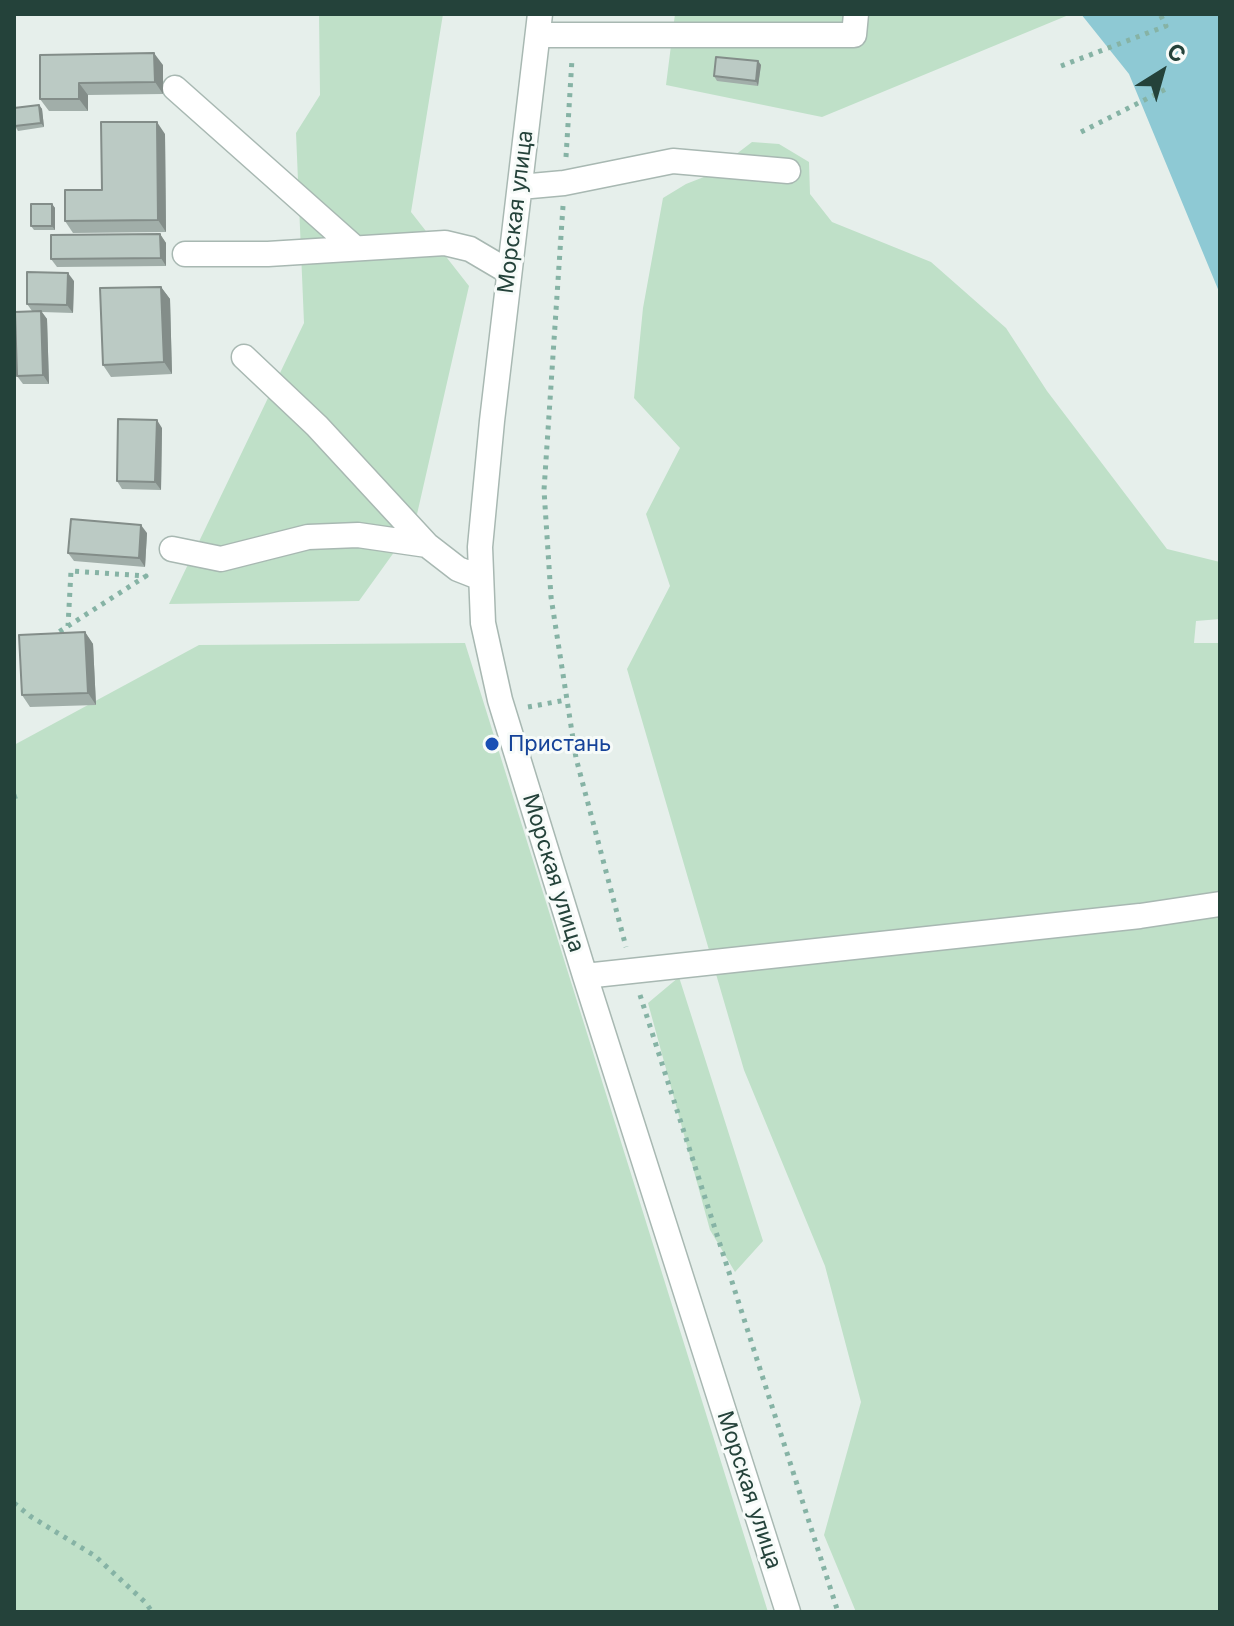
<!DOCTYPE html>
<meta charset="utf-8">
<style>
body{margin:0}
#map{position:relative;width:1234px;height:1626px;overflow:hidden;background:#e6efeb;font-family:Inter,sans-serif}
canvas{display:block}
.frame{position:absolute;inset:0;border:16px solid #24423a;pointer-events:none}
.north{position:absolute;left:1122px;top:32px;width:80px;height:80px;-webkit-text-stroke:6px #f7fbf9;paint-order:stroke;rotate:37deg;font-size:22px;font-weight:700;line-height:32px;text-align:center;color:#24423a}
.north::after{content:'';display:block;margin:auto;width:28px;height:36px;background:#24423a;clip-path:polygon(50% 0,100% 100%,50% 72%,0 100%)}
</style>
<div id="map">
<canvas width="1234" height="1626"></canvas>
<div class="frame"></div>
<div class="north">С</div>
</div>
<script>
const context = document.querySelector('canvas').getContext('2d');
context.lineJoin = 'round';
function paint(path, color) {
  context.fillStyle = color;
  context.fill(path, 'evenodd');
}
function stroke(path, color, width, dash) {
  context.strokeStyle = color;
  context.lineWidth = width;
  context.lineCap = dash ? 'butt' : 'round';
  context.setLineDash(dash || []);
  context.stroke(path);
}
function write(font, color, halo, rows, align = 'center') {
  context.font = font + ' Inter,sans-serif';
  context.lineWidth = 6;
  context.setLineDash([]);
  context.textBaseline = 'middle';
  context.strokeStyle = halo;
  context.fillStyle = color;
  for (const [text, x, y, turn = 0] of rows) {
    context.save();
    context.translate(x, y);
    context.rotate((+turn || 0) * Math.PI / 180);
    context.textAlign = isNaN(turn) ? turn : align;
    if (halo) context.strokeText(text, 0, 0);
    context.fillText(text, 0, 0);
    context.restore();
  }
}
paint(new Path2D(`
 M319,14h124l-32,198 58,74 -54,237 -56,78 -190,3 135,-281 -8,-190 24,-38z
 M675,14h396l-249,103 -156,-32z
 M752,142l27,2 30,18 1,32 22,28 99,40 75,66 41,63 120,158 53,13v57l-24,2 -2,22h26v969h-364l-32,-77 37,-133 -36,-136 -81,-196 -117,-401 43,-83 -24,-72 34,-66 -46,-50 9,-90 20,-110 23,-14 23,-9z
 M465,643l303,969h-754v-867l185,-100z
 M679,977l84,264 -28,31 -25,-42 -62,-227z`), '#bfe0c8');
paint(new Path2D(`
 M1081,14h139v280l-91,-220z`), '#8ec9d4');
const minor = new Path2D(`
 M540,14l-48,407 -12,126 3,76 17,77 85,276 203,636
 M538,35h316l2,-21
 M175,88l180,160
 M520,187l44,-4 109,-22 115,10
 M185,254h83l177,-11 25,6 39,23
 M244,357l73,69 110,119 31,24 23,9
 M172,549l49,10 87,-22 50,-2 69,10
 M585,976l555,-60 80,-12`);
stroke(minor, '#a8b8b2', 27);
stroke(new Path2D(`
 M1061,66l105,-40 -6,-12
 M1081,132l89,-45
 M566,157l6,-98
 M563,206l-19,284 7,107 25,161 50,189
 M51,637l95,-61 -75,-5 -3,55
 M528,707l38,-7
 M14,797l3,-1
 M640,995l198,617
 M14,1503l16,13 65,40 51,47 6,9`), '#86b3a5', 5, [4, 6]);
stroke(minor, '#fff', 24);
paint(new Path2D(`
 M40,55l123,10v29l-75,1v16h-39l-9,-12z
 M758,61l3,4 -3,21 -41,-5 -3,-5z
 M39,105l3,4 2,18 -26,4 -3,-5z
 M165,134l1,98 -93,1 -8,-12z
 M52,204l3,4v22h-21l-3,-4z
 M160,234l6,9v23l-109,1 -6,-8z
 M74,281l-1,32 -31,-1 5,7 2,65h-26l-6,-8 15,-65 -5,-7z
 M161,287l9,12 2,75 -61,3 -8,-12z
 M162,428l-1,62 -39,-1 -5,-8z
 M147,533l-2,34 -71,-6 -6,-8z
 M85,632l8,12 3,61 -66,2 -8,-12z`), '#a1aea9');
paint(new Path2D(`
 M154,53l9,12v29l-8,-12z
 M758,61l3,4 -3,21 -2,-5z
 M79,83l9,12v16l-9,-12z
 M39,105l3,4 2,18 -3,-4z
 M157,122l8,12 1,98 -8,-12z
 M52,204l3,4v22l-3,-4z
 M160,234l6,9v23l-5,-8z
 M68,273l6,8 -1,32 -6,-8z
 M161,287l9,12 2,75 -8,-12z
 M41,311l6,8 2,65 -6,-9z
 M157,420l5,8 -1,62 -6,-8z
 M141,525l6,8 -2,34 -6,-9z
 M85,632l8,12 3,61 -8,-12z`), '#838d89');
const building = new Path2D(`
 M154,53l1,29 -76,1v16h-39v-44z
 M716,57l42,4 -2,20 -42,-5z
 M39,105l2,18 -26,3 -1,-18z
 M101,122h56l1,98 -93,1v-31h37z
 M31,204h21v22h-21z
 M160,234l1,24 -110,1v-24z
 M27,272l41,1 -1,32 -40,-1z
 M161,287l3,75 -61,3 -3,-77z
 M41,311l2,64 -26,1 -2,-64z
 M118,419l39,1 -2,62 -38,-1z
 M71,519l70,6 -2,33 -71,-5z
 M85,632l3,61 -66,2 -3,-60z`);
paint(building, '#bbcac4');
stroke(building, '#838d89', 2);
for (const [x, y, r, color] of [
 [492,744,8,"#1a4fb4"]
]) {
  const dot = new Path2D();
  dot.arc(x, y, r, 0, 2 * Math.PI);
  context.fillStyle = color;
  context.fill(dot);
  stroke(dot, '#f7fbf9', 3);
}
write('22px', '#24423a', '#f7fbf9', [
 ["Морская улица",516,212,-83],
 ["Морская улица",553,873,73],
 ["Морская улица",749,1490,72]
]);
write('22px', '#164399', '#f7fbf9', [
 ["Пристань",508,744]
], 'left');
</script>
